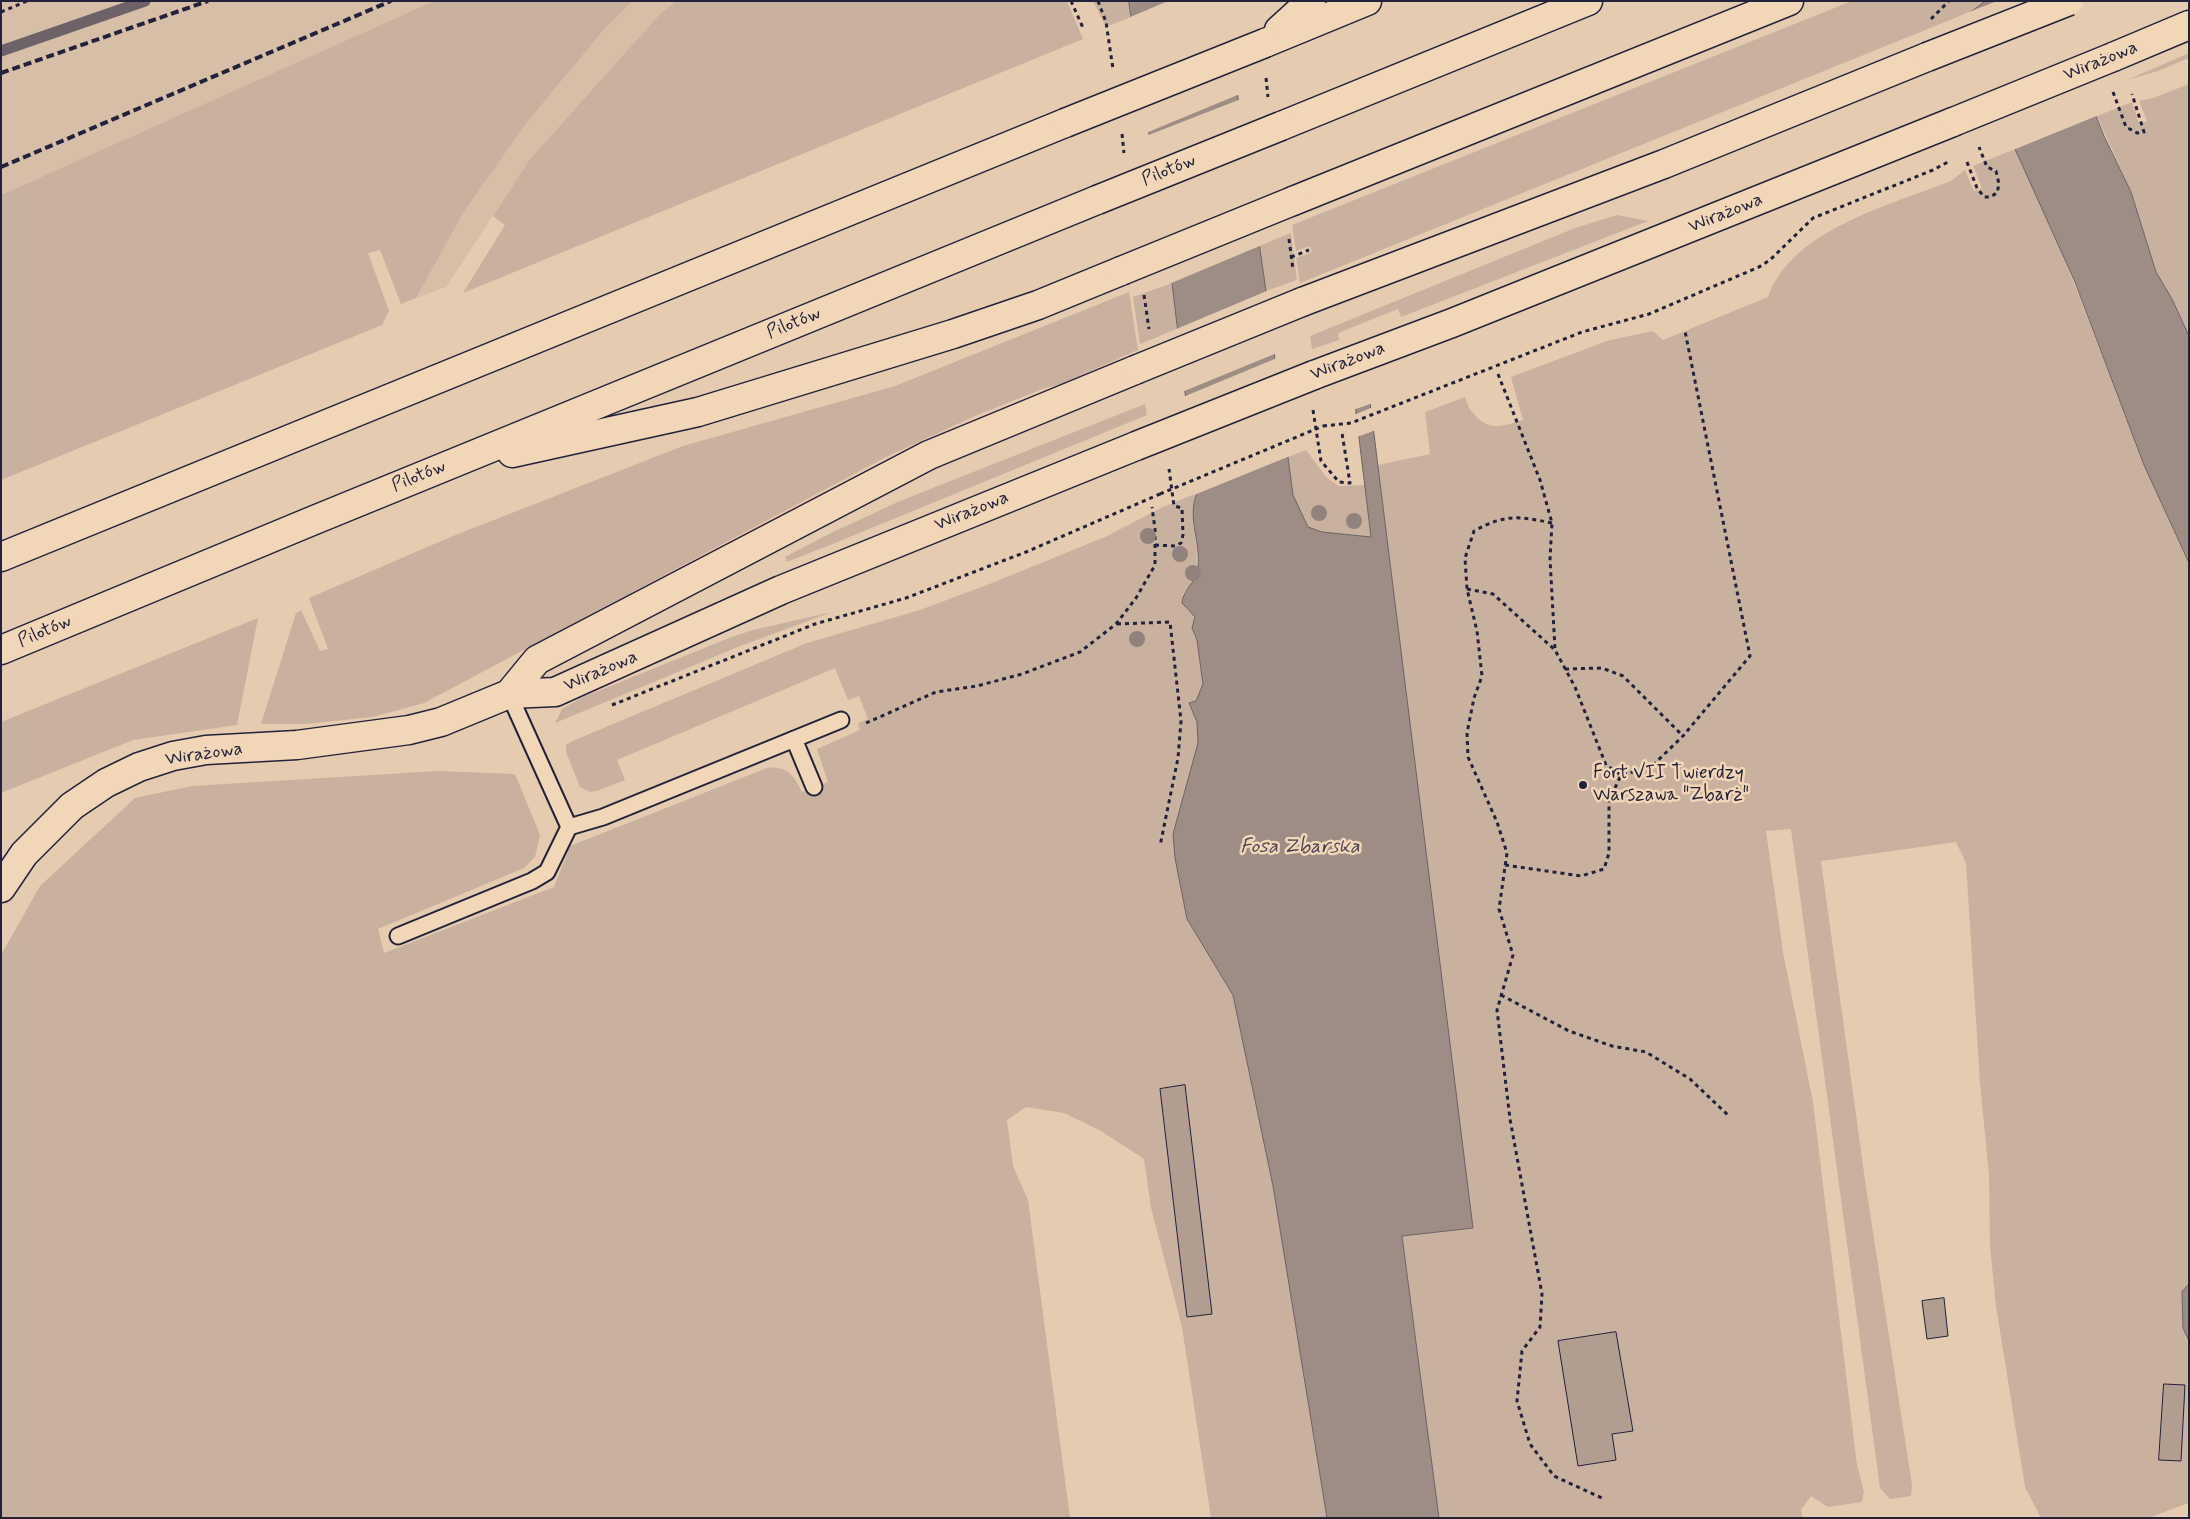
<!DOCTYPE html>
<meta charset="utf-8">
<style>
body{margin:0}
#map{position:relative;width:2190px;height:1519px;overflow:hidden;background:#e5cbb0;font-family:Mynerve,sans-serif}
canvas{display:block}
.frame{position:absolute;inset:0;border:2px solid #22223b;pointer-events:none}
</style>
<div id="map">
<canvas width="2190" height="1519"></canvas>
<div class="frame"></div>
</div>
<script>
const context = document.querySelector('canvas').getContext('2d');
context.lineJoin = 'round';
function paint(path, color) {
  context.fillStyle = color;
  context.fill(path, 'evenodd');
}
function stroke(path, color, width, dash) {
  context.strokeStyle = color;
  context.lineWidth = width;
  context.lineCap = dash ? 'butt' : 'round';
  context.setLineDash(dash || []);
  context.stroke(path);
}
function write(font, color, halo, rows, align = 'center') {
  context.font = font + ' Mynerve,sans-serif';
  context.lineWidth = 5;
  context.setLineDash([]);
  context.textBaseline = 'middle';
  context.strokeStyle = halo;
  context.fillStyle = color;
  for (const [text, x, y, turn = 0] of rows) {
    context.save();
    context.translate(x, y);
    context.rotate((+turn || 0) * Math.PI / 180);
    context.textAlign = isNaN(turn) ? turn : align;
    if (halo) context.strokeText(text, 0, 0);
    context.fillText(text, 0, 0);
    context.restore();
  }
}
paint(new Path2D(`
 M8,1h426l-433,194v-191z
 M633,1h43l-16,13 -130,145 -84,128 -30,11 49,-88 63,-89 79,-95z`), '#d6bea7');
paint(new Path2D(`
 M434,1h199l-26,25 -79,95 -63,89 -49,88 -15,6 -21,-54 -12,3 21,58 -7,14 -381,155v-285z
 M676,1h391l16,38 -620,254 42,-68 -12,-9 37,-57 130,-145z
 M1093,1h36l2,16 -25,10z
 M1852,1h145l-697,282 -4,-25 16,-6 -2,-6 -14,5 -4,-26z
 M2189,53v5l-31,13 -31,9z
 M2189,84v252l-17,-37 -16,-27 -25,-80 -34,-76 35,-14 7,22 8,-3 -8,-20 14,-3z
 M2015,149c67,134 108,280 174,414v721l-7,8 1,36 6,13v162l-41,15h-107l-16,-31 -29,-181 -6,-59 -1,-72 -9,-92 -14,-220 -10,-21 -135,19 45,326 46,298 -1,11 -21,3 -10,-11 -89,-659 -25,2 17,121 30,150 44,363 7,27 -2,10 -34,5 -17,-11 -10,14 2,8h-364l-37,-282 70,-8 -94,-763 52,-11 -5,-42 40,-15c3,14 18,31 34,29 8,-1 17,-4 24,-6l-12,-43 99,-37 43,-9 10,9 105,-43c23,-67 122,-92 183,-116l14,-11 9,21 8,-3 -9,-22z
 M1617,215l31,6 -247,96 -3,-8 -60,24 1,7 -27,9 -2,-13 265,-108z
 M1291,233l6,47 -31,11 -7,-45z
 M1172,283l5,46 -37,15 -7,-47z
 M1129,292l9,58 -77,34 -16,4 -70,28 -89,41 -462,246 -51,14 -68,7h-44l35,-111 5,-3 19,41 8,-2 -19,-51 144,-62 230,-90 212,-60z
 M1145,404l2,11 -312,128 -48,19 -2,-5 46,-24 69,-32z
 M1306,450l21,28 12,8 26,-1 7,52 -50,-5 -14,-5 -15,-32 -5,-38z
 M1197,493c-14,33 16,69 -14,101l3,15 9,8 -1,18 3,5 6,44 -7,17 -7,2 8,19 1,21 -25,91 14,85 46,76 40,191 54,332h-116l-29,-191 -31,-119 -7,-49 -43,-28 -37,-18 -38,-6 -19,13 6,46 15,34 42,318h-1069v-563l39,-69 95,-88 57,-12 246,-15 77,3 25,61 -5,22 -11,11 -146,61 6,24 170,-66 16,-41 197,-78c19,-3 28,8 35,24l26,-10 -11,-33 43,-19 -2,-7 10,-4 -9,-23 -11,4 -13,-32 -218,92 8,20 -28,11 -7,1 -10,-5 -14,-35v-7l4,-3 237,-99 113,-33 72,-27 113,-46 56,-29z
 M832,612l-94,35 -183,76 7,-14 19,-11 148,-60 24,-8z
 M258,618l-21,107 -104,15 -132,53v-71z`), '#c8b29f');
const water = new Path2D(`
 M1129,1h95l42,290 27,204 15,32 14,5 49,5 -23,-190 15,-1 110,882 -71,8 37,282h-112l-54,-332 -40,-191 -46,-76 -12,-61 -2,-24 25,-91 -1,-21 -8,-19 7,-2 7,-17 -6,-44 -5,-12 3,-11 -13,-14c1,-13 12,-19 15,-31 6,-26 -11,-54 0,-79l-25,-210z
 M1986,1h64l54,135 27,56 25,80 16,27 17,37v227l-45,-98 -69,-183 -60,-133 -48,-134z
 M2189,1284v57l-6,-13 -1,-36z`);
paint(water, '#9d8d85');
stroke(water, '#6c6267', 1);
paint(new Path2D(`
 M1168,1h59l13,93 -94,39 -18,-115z
 M1997,1h56l46,114 -86,35 -52,-129 3,-7z
 M1241,99l21,146 -93,39 -23,-148z
 M1269,290l8,63 -95,39 -8,-62z
 M1363,343l3,2 7,58 -20,7 -7,-62 1,-3z
 M1277,358l13,98 -96,39 -11,-98z
 M1373,407l3,23 -19,7 -3,-22z`), '#e5cbb0');
stroke(new Path2D(`
 M1,51l144,-50`), '#6c6267', 11);
const building = new Path2D(`
 M1185,1085l27,229 -25,3 -27,-228z
 M1944,1298l4,38 -21,3 -5,-38z
 M1616,1332l17,99 -21,3 4,26 -38,6 -20,-125z
 M2164,1384l21,1 -4,76 -22,-1z`);
paint(building, '#b29e91');
stroke(building, '#22223b', 1);
const lane = new Path2D(`
 M509,694l60,133 34,-10 238,-97
 M794,739l20,48
 M398,936l134,-55 15,-9 22,-45`);
const secondary = new Path2D(`
 M2113,57l76,-32
 M1302,302l362,-138 263,-107
 M1314,375l138,-52 501,-201
 M509,694l28,-34 392,-205 206,-85
 M1,888l23,-34 48,-48 34,-23 33,-16 34,-11 33,-6 91,-5 112,-15 32,-8 68,-28 46,-2 226,-102 355,-144`);
const highway = new Path2D(`
 M1279,30l32,-29
 M1265,43l102,-42
 M1281,126l307,-125
 M1293,201l496,-200
 M512,453l186,-41 255,-78 85,-29 83,-34
 M1,557l1064,-434
 M1,650l311,-129 785,-321`);
stroke(lane, '#22223b', 19);
stroke(secondary, '#22223b', 31);
stroke(highway, '#22223b', 31);
stroke(new Path2D(`
 M1071,1l13,29
 M1098,1l8,21 7,47
 M1,12l26,-11
 M1931,19l18,-18
 M1266,78l2,19
 M2113,92l13,35 11,6 7,-1 -12,-38
 M1122,134l2,19
 M1967,162l10,26 7,9h6l7,-4 2,-9 -3,-13 -9,-4 -8,-20
 M1289,239l4,31
 M1291,257l18,-7
 M1144,295l5,34
 M1498,374l42,106 12,43 -2,36 5,90
 M1313,410l8,51 18,21 11,1 -8,-50
 M1323,426l28,-3 231,-91 67,-18 110,-47 11,-7 43,-42 120,-48 15,-8
 M1552,523c-34,-7 -47,-9 -78,8l-9,27 2,31 10,42 5,45 -8,22 -7,35 1,24 29,65 10,31 -8,56 14,46 -16,55 13,109 32,175 -2,33 -18,24 -5,50 13,43 24,32 50,23
 M1155,545l20,1 6,-3 2,-8 -1,-27 -8,-2 -5,-37
 M1467,589l26,5 62,56 20,37 31,78 15,10 29,-7 33,-32 67,-80 -65,-325
 M1117,624l53,-2 11,99 -3,37 -18,88
 M1565,669l37,-1 21,8 60,60
 M612,705l203,-81 91,-26 120,-46 134,-58
 M866,723l70,-31 41,-6 45,-12 58,-22 36,-28 20,-26 19,-33v-36l-3,-22
 M1505,865l76,11 23,-7 5,-16v-52l12,-26
 M1501,995l68,36 43,15 34,6 44,27 40,38`), '#22223b', 3, [4, 4]);
stroke(lane, '#f2d6b8', 15);
stroke(secondary, '#f2d6b8', 28);
stroke(highway, '#f2d6b8', 28);
stroke(new Path2D(`
 M1,73l207,-72
 M1,167l390,-166`), '#22223b', 4, [8, 4]);
const secondaryBridge = new Path2D(`
 M1927,57l142,-56
 M1953,122l160,-65
 M1135,370l167,-68
 M1136,446l178,-71`);
const highwayBridge = new Path2D(`
 M1065,123l200,-80
 M1097,200l184,-74
 M1121,271l172,-70`);
stroke(secondaryBridge, '#22223b', 31, []);
stroke(highwayBridge, '#22223b', 31, []);
stroke(new Path2D(`
 M1160,494l163,-68`), '#22223b', 3, [4, 4]);
stroke(secondaryBridge, '#f2d6b8', 28);
stroke(highwayBridge, '#f2d6b8', 28);
context.fillStyle = '#91827d';
for (const [x, y] of [
 [1319,513],
 [1354,521],
 [1148,536],
 [1180,554],
 [1193,573],
 [1137,639]
]) {
  context.beginPath();
  context.arc(x, y, 8, 0, 2 * Math.PI);
  context.fill();
}
for (const [x, y, r, color] of [
 [1583,785,5,"#22223b"]
]) {
  const dot = new Path2D();
  dot.arc(x, y, r, 0, 2 * Math.PI);
  context.fillStyle = color;
  context.fill(dot);
  stroke(dot, '#f2d6b8', 2);
}
write('19px', '#22223b', '#f2d6b8', [
 ["Wirażowa",2101,62,-22],
 ["Pilotów",1169,171,-22],
 ["Wirażowa",1726,214,-22],
 ["Pilotów",794,324,-22],
 ["Wirażowa",1348,362,-21],
 ["Pilotów",419,477,-22],
 ["Wirażowa",972,512,-22],
 ["Pilotów",45,632,-23],
 ["Wirażowa",601,672,-23],
 ["Wirażowa",204,755,-8]
]);
write('19px', '#22223b', '#f2d6b8', [
 ["Fort VII Twierdzy",1593,774],
 ["Warszawa \"Zbarż\"",1593,796]
], 'left');
write('italic 20px', '#474251', '#f2d6b8', [
 ["Fosa Zbarska",1300,848]
]);
</script>
